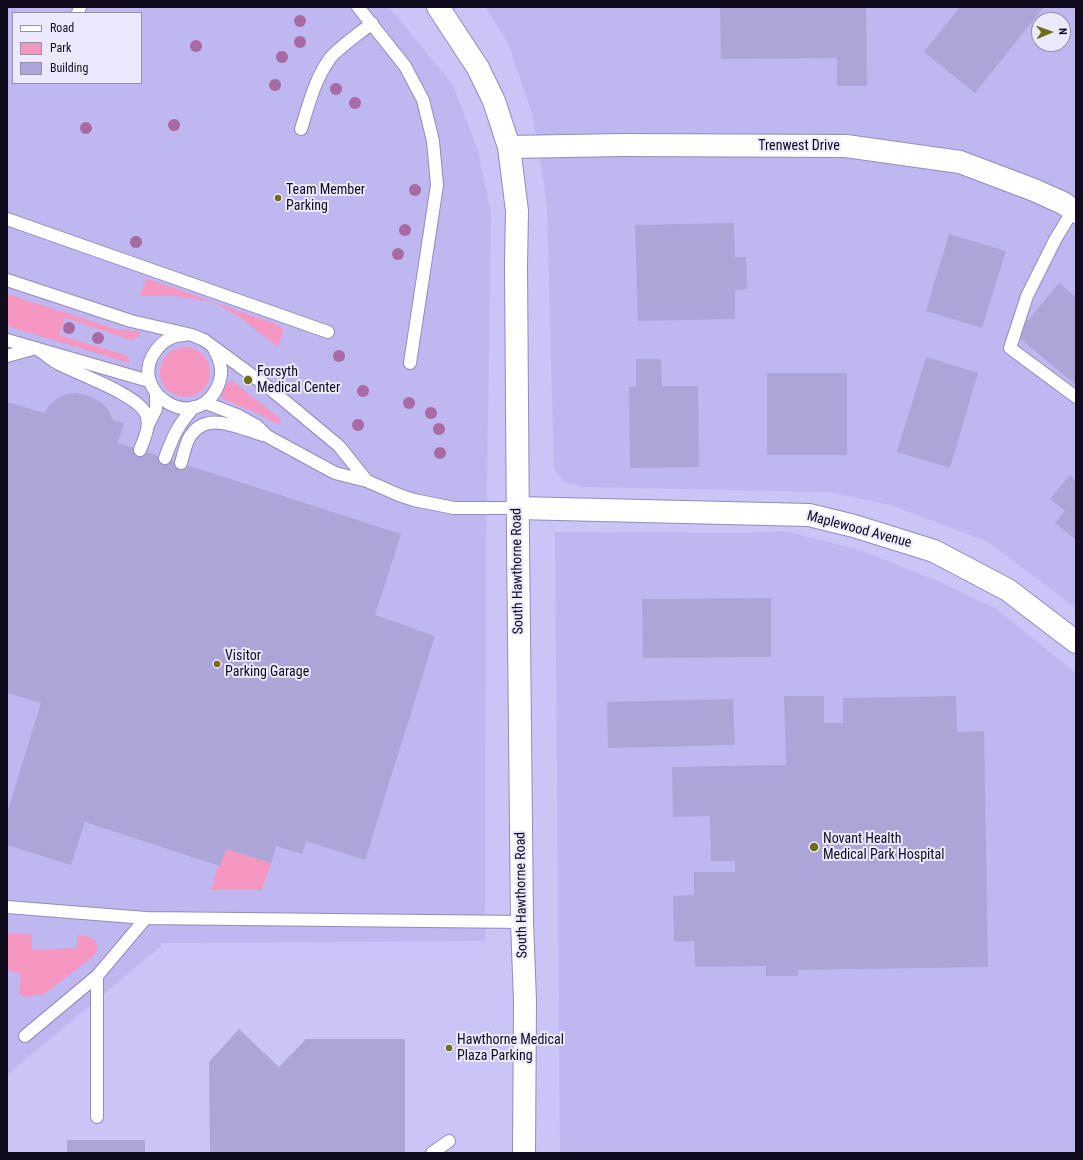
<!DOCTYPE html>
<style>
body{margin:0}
#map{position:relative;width:1083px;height:1160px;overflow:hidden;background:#cbc4f7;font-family:"Roboto Condensed",sans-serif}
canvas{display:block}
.frame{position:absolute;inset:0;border:8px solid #100c1e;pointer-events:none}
.legend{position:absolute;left:12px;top:12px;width:130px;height:72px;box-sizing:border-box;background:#ece9fe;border:1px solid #9491a4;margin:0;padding:5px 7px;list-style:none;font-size:12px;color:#100c1e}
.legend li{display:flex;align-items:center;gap:8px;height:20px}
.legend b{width:20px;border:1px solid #9491a4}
.north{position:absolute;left:1031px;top:12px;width:40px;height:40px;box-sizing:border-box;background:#ece9fe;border:1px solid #9491a4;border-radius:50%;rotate:88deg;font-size:11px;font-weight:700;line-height:16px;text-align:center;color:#100c1e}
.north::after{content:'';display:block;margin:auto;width:14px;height:18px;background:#6c6f14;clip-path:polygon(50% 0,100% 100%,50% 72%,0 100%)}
</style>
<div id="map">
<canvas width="1083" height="1160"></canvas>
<div class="frame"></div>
<ul class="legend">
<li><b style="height:5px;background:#fff"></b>Road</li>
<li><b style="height:11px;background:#f697c2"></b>Park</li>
<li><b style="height:11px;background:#ada5d7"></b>Building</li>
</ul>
<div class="north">N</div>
</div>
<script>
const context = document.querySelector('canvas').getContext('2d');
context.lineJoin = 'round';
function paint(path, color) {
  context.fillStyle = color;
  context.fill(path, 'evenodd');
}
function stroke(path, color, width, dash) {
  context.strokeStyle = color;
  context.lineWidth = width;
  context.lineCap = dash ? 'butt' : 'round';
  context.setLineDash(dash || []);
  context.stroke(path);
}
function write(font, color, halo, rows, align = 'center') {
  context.font = font + ' "Roboto Condensed",sans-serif';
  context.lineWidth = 4;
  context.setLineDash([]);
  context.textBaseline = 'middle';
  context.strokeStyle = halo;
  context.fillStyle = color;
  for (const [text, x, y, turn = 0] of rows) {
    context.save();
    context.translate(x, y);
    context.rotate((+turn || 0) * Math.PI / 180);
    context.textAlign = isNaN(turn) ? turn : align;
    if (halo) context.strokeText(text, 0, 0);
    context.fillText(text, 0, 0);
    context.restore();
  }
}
paint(new Path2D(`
 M7,7h382l64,78 25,66 13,61 -5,337 -1,392 -324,2v3l-154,129zM13,13h128v70h-128z
 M485,7h591v602l-26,-21 -62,-46 -97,-37 -62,-13 -244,-5 -20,-4 -11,-14 -7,-264 -14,-89 -25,-73zM1039,20h24v24h-24z
 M784,531l79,20 77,31 55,26 81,65v480h-516l-5,-621 193,1z`), '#bfb7ef');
paint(new Path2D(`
 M148,279l133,47 2,6 -5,15 -40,-31 -25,-14 -39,-6h-35l7,-16z
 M7,294l109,35 25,3 -4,6 -6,2 -66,-22 -6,17 69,21 1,7 -122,-37z
 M160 372a25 25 0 1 1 50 0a25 25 0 1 1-50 0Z
 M231,380l48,38 2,2 -1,3 -3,1 -18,-10 -36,-15 -2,-5 7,-11z
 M226,849l45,14 -9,27h-51l7,-24h2z
 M7,933l25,1v16l45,-2v-13c14,1 28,7 16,22l-49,37 -17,3 -5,-1 -3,-3 2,-19 -14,-4z`), '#f697c2');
paint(new Path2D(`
 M720,7h146l1,79h-30v-28l-116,1z
 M960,7h84l-69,86 -51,-41z
 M734,223l1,34h11l1,32 -12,1v29l-97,2 -3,-96z
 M949,234l57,17 -24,77 -56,-17z
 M1059,283l17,14v88l-60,-50z
 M926,357l52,16 -28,95 -53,-16z
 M636,359h25l1,27h36l1,81 -69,1 -1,-81h7z
 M767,373h80v82h-80z
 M76,393l10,2 16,8 5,5 6,12 11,3 -6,20 283,91 -26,81 60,21 -70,224 -59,-19 -4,13 -26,-8 -5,17 -45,-14 -6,17 -135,-44 -14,43 -64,-20v-32l34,-110 -34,-10v-291l37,11 6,-9 8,-6 9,-4z
 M1070,475l6,6v59l-21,-17 10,-12 -15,-12z
 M771,598v59l-128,1 -1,-59z
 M784,696h40v27h19v-25l113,-2 1,36 27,-1 4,236 -190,3v6h-32v-10l-71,1 -1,-26 -20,1 -1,-46 21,-1v-23h41v-11h-24l-1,-45 -37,1 -1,-50 114,-2z
 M733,699l2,46 -127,3 -1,-46z
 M239,1029l40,38 27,-28h99v114h-195l-1,-91z
 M67,1140h78v13h-78z`), '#ada5d7');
const lane = new Path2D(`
 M358,7l47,59 18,34 10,41 4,44 -27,178
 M78,13l2,-6
 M301,129c8,-25 14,-51 30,-72 10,-11 29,-24 41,-34
 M1073,210l-18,30 -28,56 -17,52 66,49
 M7,219l321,113
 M7,280l124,41 61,14 12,5 64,47 71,59 28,35
 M185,335c-14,0 -25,8 -32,20 -22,37 39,78 63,35 8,-15 6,-27 -2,-41
 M7,340l142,41
 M7,356l29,-8c8,5 15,12 23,16 19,10 79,31 87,50 5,12 -2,25 -6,36
 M206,403l31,12 20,11 10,10 68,37 32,8 32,14 15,5 40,8h63
 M148,425l8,-16v-16
 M165,458c8,-22 13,-33 29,-51
 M181,463c2,-7 4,-16 7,-23 16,-32 50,-12 75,-5
 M7,907l139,11 376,4
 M25,1036l72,-60
 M97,1117v-141l49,-58
 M432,1153l17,-12`);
const street = new Path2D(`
 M509,147l115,-2 222,1 114,16 74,28 29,13 13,9
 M517,508l292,7 45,11 80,25 74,39 68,52`);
const secondary = new Path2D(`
 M438,7l40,61 16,33 15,46 8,64 -1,54 2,274 4,383 3,79 -1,152`);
stroke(lane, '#938bbb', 14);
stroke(street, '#938bbb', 24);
stroke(secondary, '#938bbb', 24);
stroke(lane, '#fff', 12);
stroke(street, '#fff', 22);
stroke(secondary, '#fff', 22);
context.fillStyle = '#a969a2';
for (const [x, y] of [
 [300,21],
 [300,42],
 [196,46],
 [282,57],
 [275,85],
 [336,89],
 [355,103],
 [174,125],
 [86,128],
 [415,190],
 [405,230],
 [136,242],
 [398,254],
 [69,328],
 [98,338],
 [339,356],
 [363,391],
 [409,403],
 [431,413],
 [358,425],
 [439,429],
 [440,453]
]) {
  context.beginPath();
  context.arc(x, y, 6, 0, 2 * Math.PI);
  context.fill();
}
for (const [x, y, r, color] of [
 [278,198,4,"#6c6f14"],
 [248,380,5,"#6c6f14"],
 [217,664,4,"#6c6f14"],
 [814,847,5,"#6c6f14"],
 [449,1048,4,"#6c6f14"]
]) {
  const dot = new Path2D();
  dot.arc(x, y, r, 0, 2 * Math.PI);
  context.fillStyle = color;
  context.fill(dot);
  stroke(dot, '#ece9fe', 1.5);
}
write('14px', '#100c1e', '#ece9fe', [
 ["Trenwest Drive",799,146],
 ["Maplewood Avenue",859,530,15],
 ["South Hawthorne Road",518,571,-91],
 ["South Hawthorne Road",522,895,-91]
]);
write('14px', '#100c1e', '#ece9fe', [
 ["Team Member",286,190],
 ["Parking",286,206],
 ["Forsyth",257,372],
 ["Medical Center",257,388],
 ["Visitor",225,656],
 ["Parking Garage",225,672],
 ["Novant Health",823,839],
 ["Medical Park Hospital",823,855],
 ["Hawthorne Medical",457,1040],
 ["Plaza Parking",457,1056]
], 'left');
</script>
